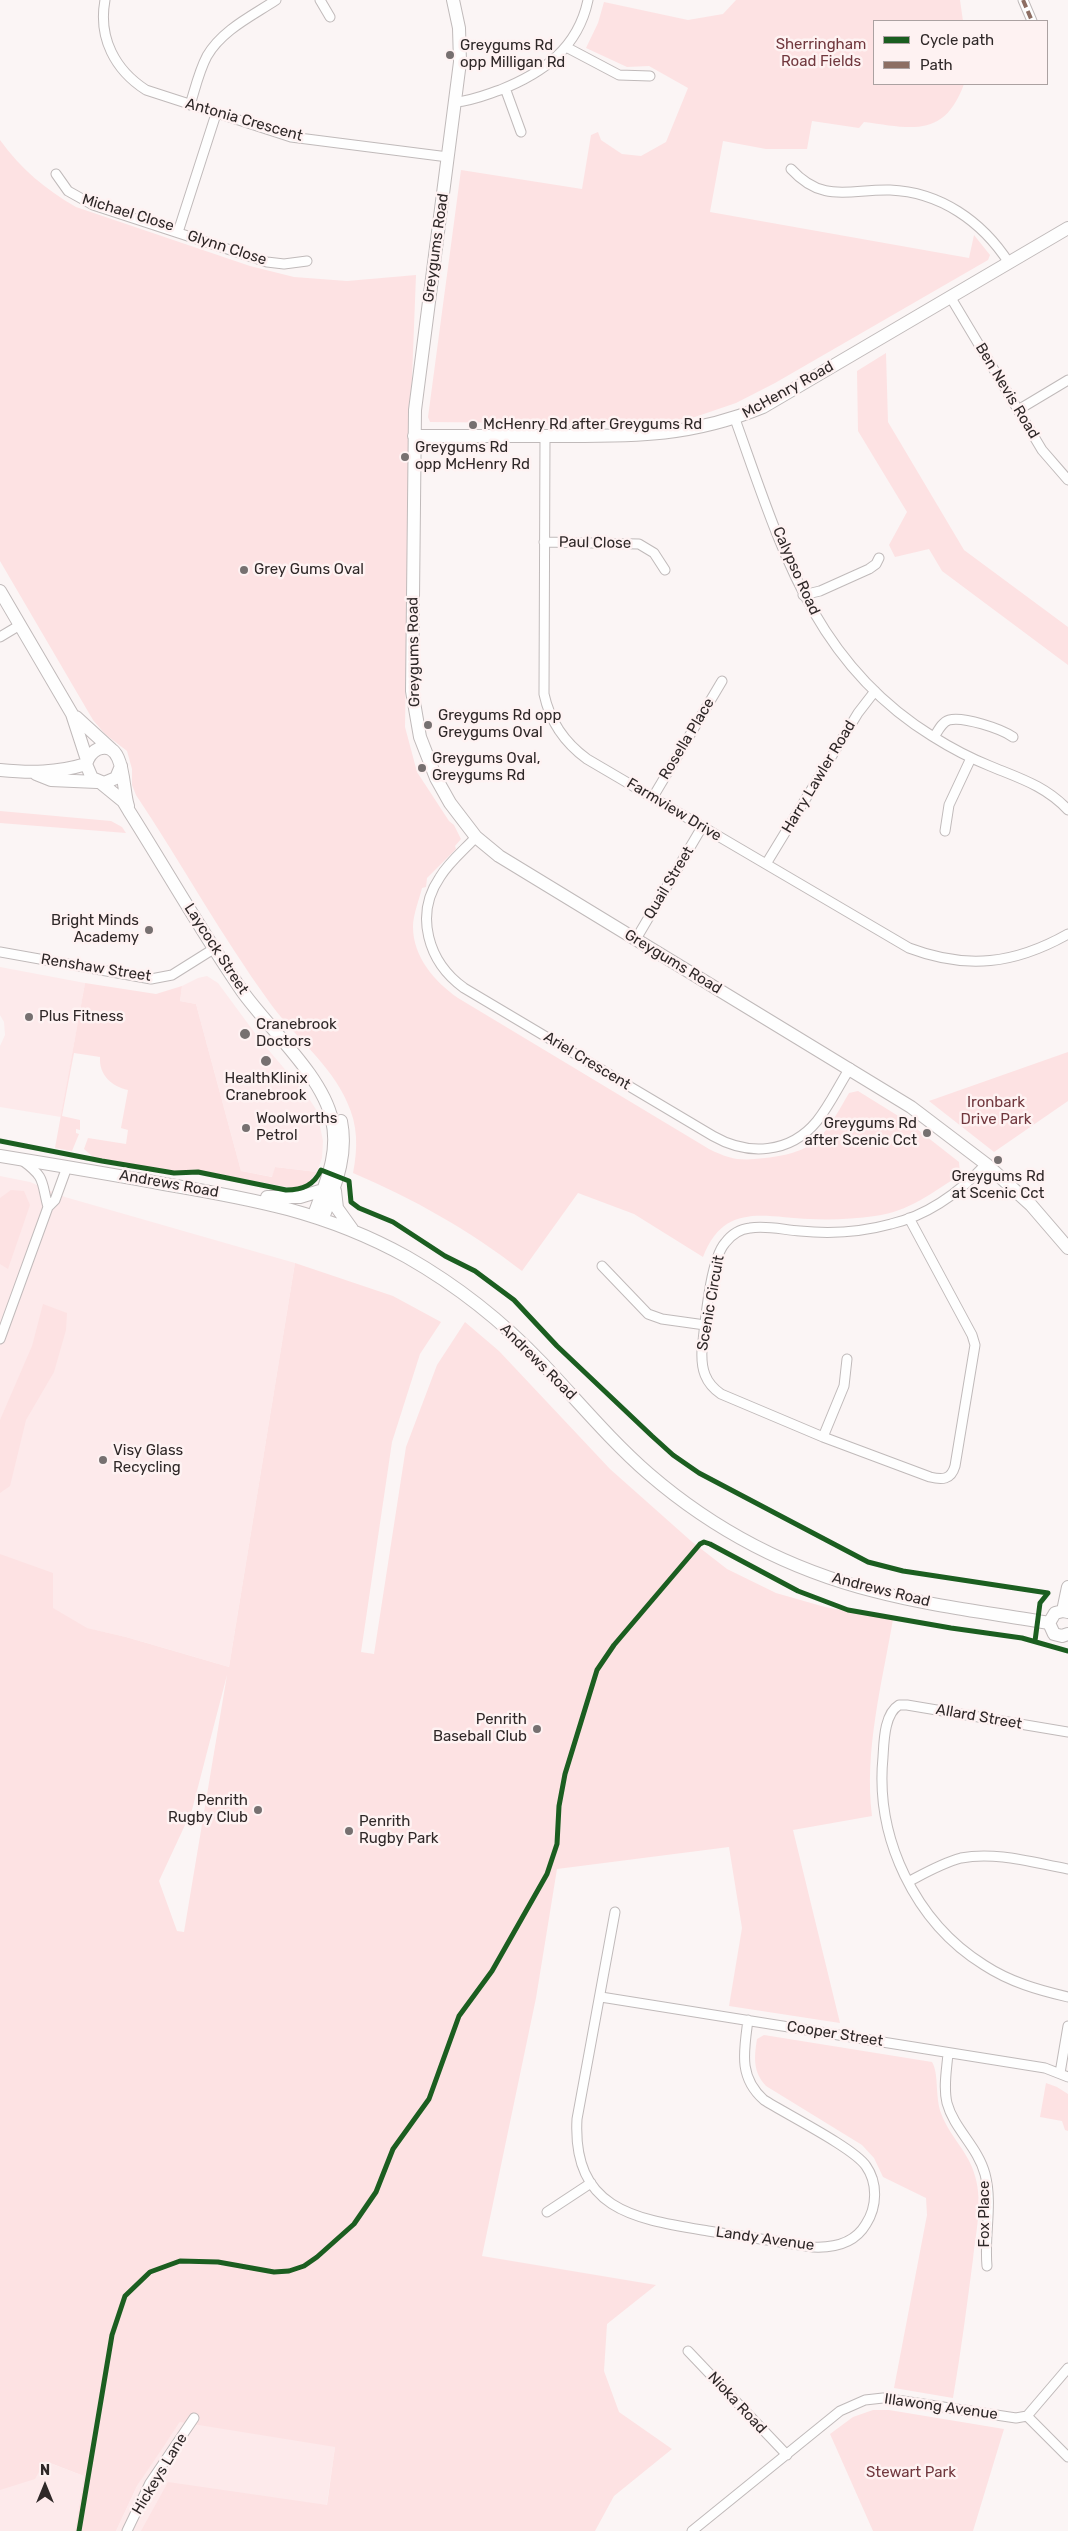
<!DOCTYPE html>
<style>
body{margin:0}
#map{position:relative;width:1068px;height:2531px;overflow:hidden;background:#fbf5f5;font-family:Rubik,sans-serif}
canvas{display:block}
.legend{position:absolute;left:873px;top:20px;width:175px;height:65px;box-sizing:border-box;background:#fef2f2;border:1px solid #aba1a1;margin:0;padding:6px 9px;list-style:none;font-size:15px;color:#2f2828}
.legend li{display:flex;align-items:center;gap:10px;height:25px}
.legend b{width:25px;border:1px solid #aba1a1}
.north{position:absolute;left:20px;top:2461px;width:50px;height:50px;-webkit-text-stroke:4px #fef2f2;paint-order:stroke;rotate:0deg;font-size:14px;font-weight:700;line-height:20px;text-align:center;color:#2f2828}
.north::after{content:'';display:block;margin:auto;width:18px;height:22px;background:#2f2828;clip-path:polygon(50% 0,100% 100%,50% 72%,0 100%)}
</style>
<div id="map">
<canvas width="1068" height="2531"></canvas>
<ul class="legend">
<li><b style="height:6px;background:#1b5e20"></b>Cycle path</li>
<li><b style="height:6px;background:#8d6e63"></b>Path</li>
</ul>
<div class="north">N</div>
</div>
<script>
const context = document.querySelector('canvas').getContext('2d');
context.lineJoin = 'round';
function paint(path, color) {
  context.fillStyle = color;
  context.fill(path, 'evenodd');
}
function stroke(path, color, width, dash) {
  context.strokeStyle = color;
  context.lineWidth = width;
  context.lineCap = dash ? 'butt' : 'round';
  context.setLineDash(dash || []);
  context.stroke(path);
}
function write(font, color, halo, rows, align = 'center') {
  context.font = font + ' Rubik,sans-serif';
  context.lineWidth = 5;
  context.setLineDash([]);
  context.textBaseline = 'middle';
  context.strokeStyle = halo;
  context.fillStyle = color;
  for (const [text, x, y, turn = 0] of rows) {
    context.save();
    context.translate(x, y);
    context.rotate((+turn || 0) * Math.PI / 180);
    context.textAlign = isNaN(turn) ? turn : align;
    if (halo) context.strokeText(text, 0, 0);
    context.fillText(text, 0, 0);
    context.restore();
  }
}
paint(new Path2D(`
 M0,967l85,16 -24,134 -61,-10v-61l5,-11 -1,-13 -4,-7z
 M207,976l11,7 42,57 46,54 11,17 6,30 -1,17 -5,14 -42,-5 -2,10 -32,-6 -45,-167 -16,-3 2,-15 16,-8z
 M0,1176l30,6 35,15 230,66 -66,404 -103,-30 -126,-28z
 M241,2337l94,110 -12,84h-207l21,-45 21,-33z
 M0,2444l84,32 -9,55h-75z`), '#fdeaeb');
paint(new Path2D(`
 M736,0h224l3,21h-89v63h90c-20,55 -53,44 -100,38l-5,6 -47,-7 -5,28h-41l-43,-8 -13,71 259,46 5,-23 16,20 -2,5 -213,123 -39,20 -44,15 -55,6 -207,-2 -2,-5 33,-247 121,19 9,-54 7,-3 3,8 21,14 19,2 25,-14 22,-54 -39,-22 -22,1 -41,-19 12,-25 6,-21 84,18 35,-6z
 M0,140c21,29 45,49 76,67l174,59 44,11 53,4 69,-6 -6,155 -5,297 12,45 32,49 5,4 7,14 -6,7 1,3 -29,29 -1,9 -4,1c-3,12 -9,27 -9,39 0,30 22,55 45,71l251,151c22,11 32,12 56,9 53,-6 59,-22 84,-65l9,-2 50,31 51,40 1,13c-27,17 -52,37 -85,41 -21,3 -44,4 -65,3 -46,-2 -86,-17 -107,38l-69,-43 -56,-21 -56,78c-53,-41 -108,-72 -169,-98 5,-25 5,-48 -6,-71 -15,-36 -54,-67 -77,-99 -48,-66 -88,-139 -134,-208l-4,-10v-16l-5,-18 -22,-17 -12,-14 -93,-159z
 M886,353l2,69 76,128 104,77v38l-126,-94 -13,-22 -34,8 -6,-12 18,-33 -49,-81 -1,-60z
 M0,811l111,10 11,6 4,6 -126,-10z
 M85,983l71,11 26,-8 -2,15 16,3 45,167 31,6 3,-10 42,5 -10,13 -15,3 -86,-16h-30l-83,-15 -9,-8 4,-11 38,6 2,-14 -7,-2 7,-38c-17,-4 -29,-15 -28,-33l-26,-4 -12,63 18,4v10l-4,-1v4l3,1 -7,17 -17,-3z
 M1068,1052v49l-74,51 -65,-51z
 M11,1190l13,1 6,14 -22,64 -8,-5v-66z
 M295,1263l98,33 48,26 -21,32 -28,88 -31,210 13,2 32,-207 31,-82 28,-43 34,29 111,118 81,72 36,28 49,24 49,14 68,12c-11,65 -29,131 -21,197l-79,14 47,193 -111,-17 13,-78 -13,-81 -172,22 -21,129 -54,258 174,29 -49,39 -3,47 15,41 53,37 -58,47 -19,35h-454l27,-49 159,23 8,-58 -155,-25 -43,64 -21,45h-41l9,-55 -39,-15 -10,18 -35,11v-936l53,19v35l34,20 39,9 103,30zM227,1675l-43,257 -7,-1 -18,-50 33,-71z
 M43,1304l24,9 -1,17 -12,42 -28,48 -16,66 -10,7v-73l32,-74z
 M764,2035l168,27c7,11 3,35 9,51 8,23 28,39 34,63 8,27 1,55 -2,83 -6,46 -12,92 -20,139l-59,-10 33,-173 -1,-17 -43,-21 -9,-19 -12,-13 -96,-59c-13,-14 -12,-28 -9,-47z
 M1046,2083l11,4 11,7v37l-3,-1 -3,-9 -22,-4z
 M873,2410h16l115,19 -31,102h-100l-43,-97 23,-17z`), '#fde2e3');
const street = new Path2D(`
 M105,0c-7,38 10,70 41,90l145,47 157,20
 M320,0l10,17
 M1023,0l9,21
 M566,47l53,28 31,1
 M505,88l16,44
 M455,102c17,-1 30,-7 45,-12 43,-17 78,-42 88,-90
 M190,105c5,-16 9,-34 17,-49 15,-26 45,-40 69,-56
 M791,169c32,35 58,20 99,21 50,2 92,31 119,73
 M56,174l12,17 25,14 174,57 17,2 23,-3
 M178,232l38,-118
 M951,298l91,152 26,30
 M1018,410l50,-30
 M735,419c45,125 77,243 197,317 19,12 38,22 58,30 29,12 56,20 78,44
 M545,436l-1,258c6,28 21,49 43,65l322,189c58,22 106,16 159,-14
 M544,542l95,2 15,9 11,17
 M803,595l17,-4 49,-22 7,-5 3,-6
 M0,637l20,-12
 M934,737c4,-6 8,-15 15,-17 14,-4 53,9 64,17
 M653,797l69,-116
 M945,831l4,-26 22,-47
 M476,837c-12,13 -27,25 -36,40 -26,38 -12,85 24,111l249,148c35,20 77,18 104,-15 13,-16 22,-36 33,-53
 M766,864l92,-151 17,-22
 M636,939l66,-112
 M0,952l151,27 21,-4 43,-27
 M23,1161c23,17 18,20 25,46
 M909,1218l63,117 3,10 -20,121c-4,14 -13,14 -25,11l-107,-40 -102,-43c-16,-11 -20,-25 -19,-44 3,-25 8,-90 23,-107 6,-8 15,-14 25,-15 16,-3 34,2 50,3 30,3 62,1 91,-7 38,-9 69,-32 95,-60
 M602,1266l46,48 14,5 43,6
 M0,1339l48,-132 7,-7 12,-33
 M823,1437l21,-51 3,-27
 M1068,1732l-161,-27h-8c-15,9 -15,37 -16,52 -8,81 32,165 101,208 26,17 54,25 84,32
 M908,1882c17,-9 34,-19 53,-24 35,-7 73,5 107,11
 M615,1912l-38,207c-5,92 59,100 131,112 35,5 70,11 105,16 21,1 42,-4 53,-23 11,-17 12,-41 0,-58 -12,-18 -80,-52 -102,-66 -26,-23 -20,-49 -16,-80
 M601,1997l444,71 23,9
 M948,2053c-1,15 -5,34 -1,50 7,26 31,44 38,71 8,30 -1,61 2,92
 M1060,2073l8,-47
 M547,2212l44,-29
 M688,2351l99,104
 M1027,2416l41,-48
 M1027,2416l41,41
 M127,2531l23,-48 44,-65
 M692,2531l148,-120 25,-11 18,-2 133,20 11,-2`);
const secondary = new Path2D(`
 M453,0l6,28 1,34 -45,348 -3,281 8,46 16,41 14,25 26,34 23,19 412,251 75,57 45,41 37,43
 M414,436c46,0 91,0 137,0 79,0 137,2 212,-29l305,-179
 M0,591l72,123 15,46
 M76,717l35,32
 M121,766l-5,12 -12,5 -12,-5 -6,-14c2,-6 5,-12 12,-15 28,-10 24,41 30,57
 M0,770c30,3 57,3 86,-6
 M36,774l15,6 46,2
 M101,783l22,18 6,10c38,60 73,122 113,180 27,38 80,84 90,129 8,34 -7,64 -18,95
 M0,1156c55,9 109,18 164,28 89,15 162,28 243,73 49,28 96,65 135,106 35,37 68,77 107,111 65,56 142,96 225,117 57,15 117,22 175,32
 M335,1191l2,17 15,21
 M267,1197h33l23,-7
 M323,1218c12,-33 25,-62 18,-97
 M1063,1611l5,-24
 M1068,1612l-5,-1 -8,2 -6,10 5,11 8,2 6,-2`);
stroke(street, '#c0baba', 11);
stroke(secondary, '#c0baba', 14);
stroke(street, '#fefefe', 9);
stroke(secondary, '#fefefe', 12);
stroke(new Path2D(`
 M1023,0l9,21`), '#8d6e63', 4, [8, 4]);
stroke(new Path2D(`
 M0,1141l102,20 72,12 24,-1 88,18c17,0 28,-5 35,-20l28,11 2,21 8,6 34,14 52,34 30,15 39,29 43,46 95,90 21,19 26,18 169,89 35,9 145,22 -8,10 -5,38
 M79,2531l33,-196 13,-39 25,-24 30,-11 38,1 56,10 15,-1 15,-5 13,-9 37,-33 22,-32 17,-43 36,-50 30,-83 33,-45 55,-97 10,-30 2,-38 6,-32 32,-104 17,-25 86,-101 4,-2 6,2 88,47 50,19 103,18 71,10 46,13`), '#1b5e20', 5);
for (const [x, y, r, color] of [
 [450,55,5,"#767070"],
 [473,425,5,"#767070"],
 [405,457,5,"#767070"],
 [244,570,5,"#767070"],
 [428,725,5,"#767070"],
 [422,768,5,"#767070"],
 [149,930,5,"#767070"],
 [29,1017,5,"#767070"],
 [245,1034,6,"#767070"],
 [266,1061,6,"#767070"],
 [246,1128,5,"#767070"],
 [927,1133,5,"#767070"],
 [998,1160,5,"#767070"],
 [103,1460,5,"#767070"],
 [537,1729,5,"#767070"],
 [258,1810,5,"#767070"],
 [349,1831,5,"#767070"]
]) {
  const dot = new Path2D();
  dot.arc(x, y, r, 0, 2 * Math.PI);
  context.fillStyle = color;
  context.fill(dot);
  stroke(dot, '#fef2f2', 2);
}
write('15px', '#71383e', '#fef2f2', [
 ["Sherringham",821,45],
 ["Road Fields",821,62],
 ["Ironbark",996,1103],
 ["Drive Park",996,1120],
 ["Stewart Park",911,2473]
]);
write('15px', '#2f2828', '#fef2f2', [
 ["Greygums Rd",460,46],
 ["opp Milligan Rd",460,63],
 ["McHenry Rd after Greygums Rd",483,425],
 ["Greygums Rd",415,448],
 ["opp McHenry Rd",415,465],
 ["Grey Gums Oval",254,570],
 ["Greygums Rd opp",438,716],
 ["Greygums Oval",438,733],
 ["Greygums Oval,",432,759],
 ["Greygums Rd",432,776],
 ["Bright Minds",139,921,"right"],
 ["Academy",139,938,"right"],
 ["Plus Fitness",39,1017],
 ["Cranebrook",256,1025],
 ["Doctors",256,1042],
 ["HealthKlinix",266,1079,"center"],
 ["Cranebrook",266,1096,"center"],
 ["Woolworths",256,1119],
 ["Petrol",256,1136],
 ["Greygums Rd",917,1124,"right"],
 ["after Scenic Cct",917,1141,"right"],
 ["Greygums Rd",998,1177,"center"],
 ["at Scenic Cct",998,1194,"center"],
 ["Visy Glass",113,1451],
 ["Recycling",113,1468],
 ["Penrith",527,1720,"right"],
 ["Baseball Club",527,1737,"right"],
 ["Penrith",248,1801,"right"],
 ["Rugby Club",248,1818,"right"],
 ["Penrith",359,1822],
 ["Rugby Park",359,1839]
], 'left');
write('15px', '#2f2828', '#fef2f2', [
 ["Antonia Crescent",244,120,16],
 ["Michael Close",128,213,17],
 ["Glynn Close",227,248,18],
 ["Greygums Road",436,248,-82],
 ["McHenry Road",788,390,-29],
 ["Ben Nevis Road",1007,391,59],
 ["Paul Close",595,543,1],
 ["Calypso Road",796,571,66],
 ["Greygums Road",414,652,-91],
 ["Rosella Place",687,739,-59],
 ["Harry Lawler Road",819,777,-59],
 ["Farmview Drive",674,810,31],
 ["Quail Street",669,883,-59],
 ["Laycock Street",216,949,57],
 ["Greygums Road",673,962,31],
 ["Renshaw Street",96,968,9],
 ["Ariel Crescent",587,1061,31],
 ["Andrews Road",169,1184,10],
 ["Scenic Circuit",711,1303,-80],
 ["Andrews Road",538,1362,45],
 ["Andrews Road",881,1590,14],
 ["Allard Street",979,1717,10],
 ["Cooper Street",835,2034,9],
 ["Fox Place",985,2214,-90],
 ["Landy Avenue",765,2239,8],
 ["Nioka Road",737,2403,47],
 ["Illawong Avenue",941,2407,8],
 ["Hickeys Lane",160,2474,-59]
]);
</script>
